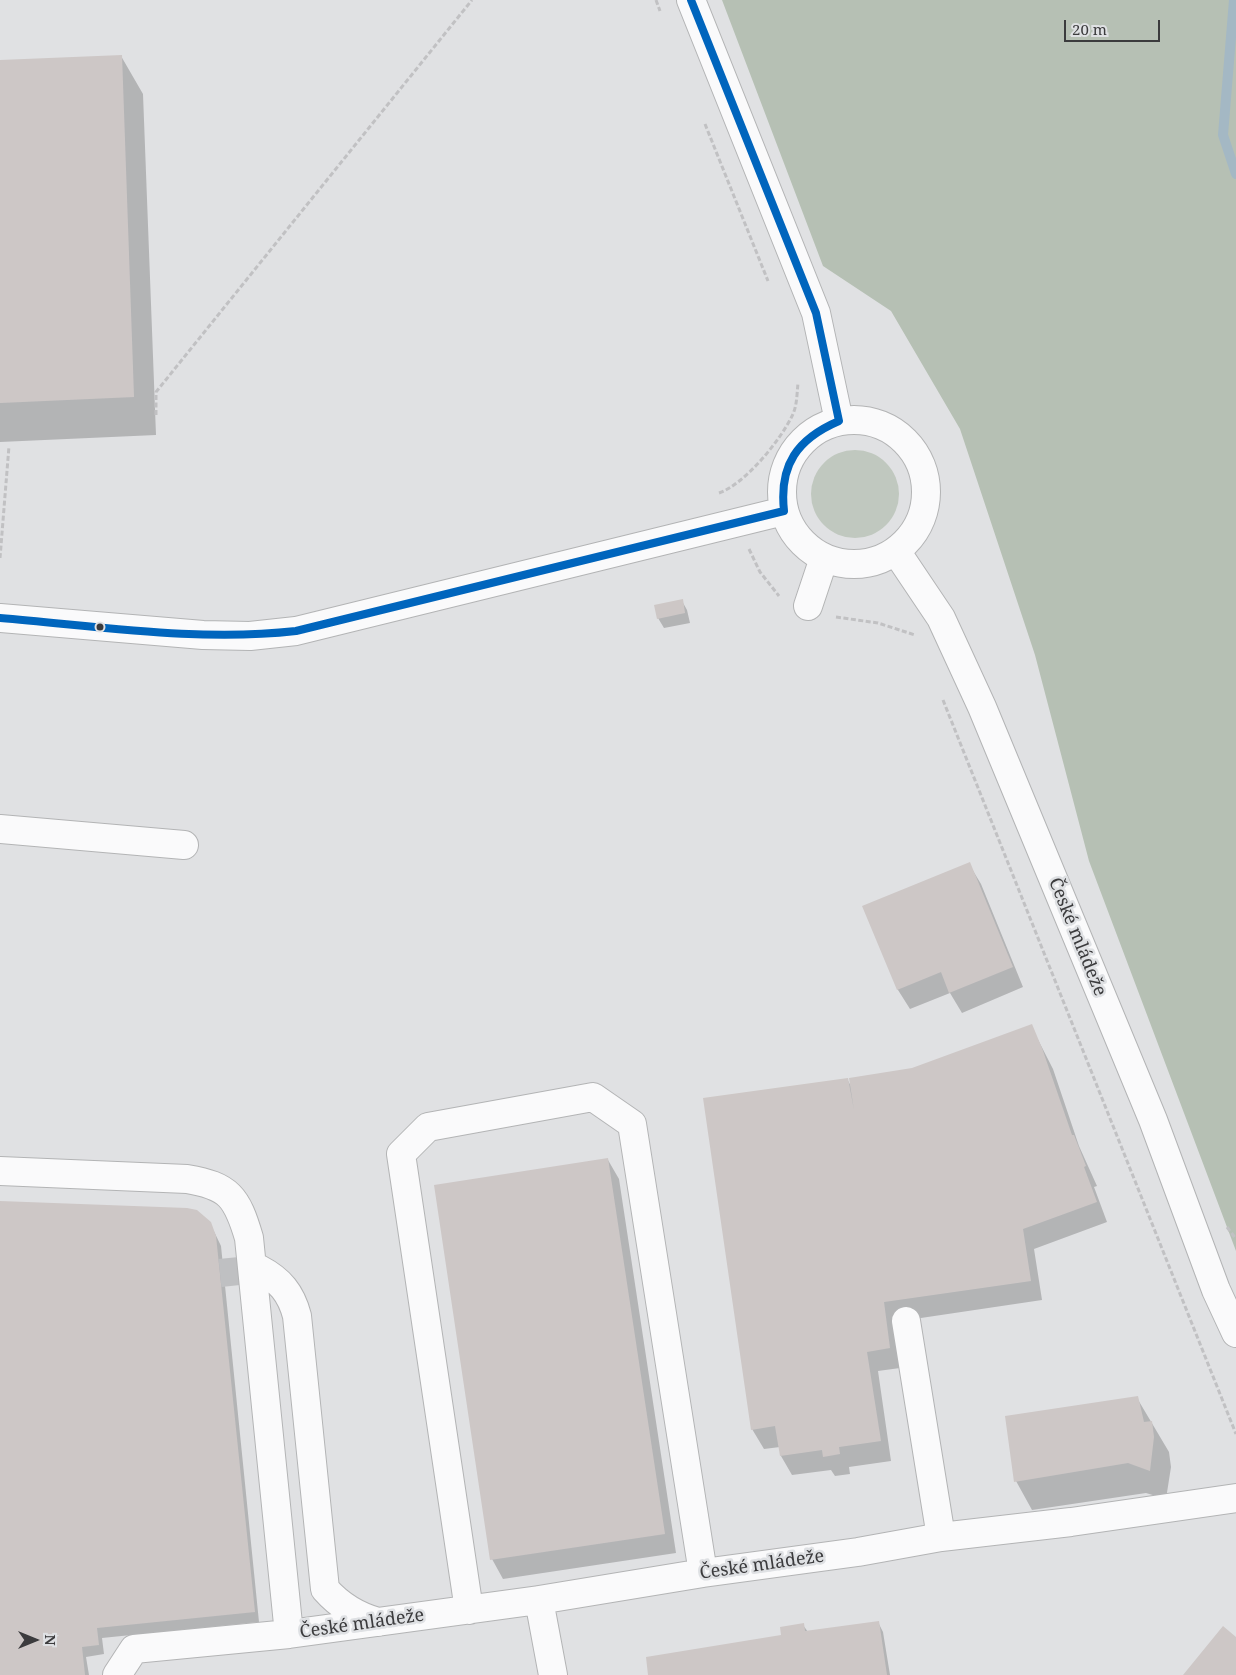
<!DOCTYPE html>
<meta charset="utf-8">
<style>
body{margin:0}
#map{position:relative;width:1236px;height:1675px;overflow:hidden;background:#e0e1e3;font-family:"Noto Serif",serif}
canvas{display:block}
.north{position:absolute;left:10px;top:1615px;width:50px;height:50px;-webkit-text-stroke:4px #dfe1e4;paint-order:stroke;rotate:90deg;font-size:14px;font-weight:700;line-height:20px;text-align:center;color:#3b3b3d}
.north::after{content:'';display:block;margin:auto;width:18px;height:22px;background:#3b3b3d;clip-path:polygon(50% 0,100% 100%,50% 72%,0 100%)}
.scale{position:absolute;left:1064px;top:20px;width:96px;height:22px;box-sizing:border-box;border:2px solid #3b3b3d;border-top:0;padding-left:6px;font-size:15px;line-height:18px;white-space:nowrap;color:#3b3b3d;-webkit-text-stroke:4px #dfe1e4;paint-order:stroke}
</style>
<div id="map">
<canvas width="1236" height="1675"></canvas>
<div class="north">N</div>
<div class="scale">20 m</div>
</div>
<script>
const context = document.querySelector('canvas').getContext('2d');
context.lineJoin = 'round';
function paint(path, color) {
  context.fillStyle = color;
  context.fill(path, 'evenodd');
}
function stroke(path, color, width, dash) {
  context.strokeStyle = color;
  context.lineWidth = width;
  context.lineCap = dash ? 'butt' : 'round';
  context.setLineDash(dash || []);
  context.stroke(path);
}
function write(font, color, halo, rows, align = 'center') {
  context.font = font + ' "Noto Serif",serif';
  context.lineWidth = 5;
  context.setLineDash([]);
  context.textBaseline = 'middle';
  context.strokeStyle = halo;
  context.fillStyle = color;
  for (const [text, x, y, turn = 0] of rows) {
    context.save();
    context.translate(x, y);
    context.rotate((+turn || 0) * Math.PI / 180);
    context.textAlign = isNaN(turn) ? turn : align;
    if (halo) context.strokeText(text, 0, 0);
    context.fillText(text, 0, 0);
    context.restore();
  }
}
paint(new Path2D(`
 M811 494a44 44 0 1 1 88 0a44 44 0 1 1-88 0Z`), '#c0c8bf');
paint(new Path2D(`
 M722,0h514v1251l-147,-390 -54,-206 -75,-226 -69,-118 -68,-45z`), '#b6c0b4');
paint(new Path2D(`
 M121,56l22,38 13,341 -156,7v-381z
 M682,601l5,9 3,13 -26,5 -6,-10z
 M969,864l12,20 42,103 -61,26 -12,-20 -40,16 -12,-19 -34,-83z
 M1031,1026l22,43 26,77 18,40 -3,1 13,35 -73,27 8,51 -148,22 6,46 -22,3 13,90 -42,6 1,7 -15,2 -4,-6 -39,5 -11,-19 -1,-9 -16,2 -12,-20 95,-350 4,7 62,-16z
 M608,1160l11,19 57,374 -173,26 -11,-20z
 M0,1203l210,20 11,23 38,376 -157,16 2,16 -18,3 3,18h-89z
 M1137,1398l32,54 2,15 -5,32 -20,-6 -114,17 -16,-29z
 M878,1622l5,10 7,43h-240l133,-39 20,-11 5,7z`), '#0003');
stroke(new Path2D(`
 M1234,0l-11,135 13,39`), '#a4b8c4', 10);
paint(new Path2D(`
 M122,55l12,342 -134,6v-343z
 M683,599l2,14 -28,6 -3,-14z
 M970,862l43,105 -64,26 -8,-21 -44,18 -35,-84z
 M1032,1024l10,24 30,87h2l12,31 -2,1 13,35 -74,27 8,52 -147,21 6,46 -23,4 14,89 -42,6 1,7 -17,3 -1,-7 -42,6 -5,-30 -24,4 -48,-332 145,-20 6,32 -5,-32 63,-10z
 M608,1158l57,376 -175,26 -56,-375z
 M0,1201l187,7 10,2 14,12 5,14 39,376 -158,16 2,17 -17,2 3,28h-85z
 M1138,1396l6,26 8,-1 2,16 -4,34 -22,-8 -114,19 -9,-66z
 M879,1621l8,54h-239l-2,-18 135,-22 -1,-8 24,-4 1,8z
 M1223,1626l13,11v38h-53z`), '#cdc7c6');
stroke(new Path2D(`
 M220,1273l39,-4`), '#bfc0c2', 28, [28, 14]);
const minor = new Path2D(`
 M691,0l125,313 23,108
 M782 492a72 72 0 1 1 144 0a72 72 0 1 1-144 0Z
 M896,551l45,67 41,89 171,413 63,170 20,43
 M808,606l16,-48
 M0,618l203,17 47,1 46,-5 488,-120
 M0,829l184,16
 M0,1171l187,8c42,7 50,18 62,59l40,396
 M259,1269c21,11 32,24 38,47l28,273c15,17 31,27 53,33
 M906,1321l35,216
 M539,1600l14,75
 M469,1610l-68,-456 27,-27 165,-30 39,27 71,449
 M117,1675l17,-26 155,-15 250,-34 164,-27 155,-21 83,-15 130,-15 165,-24`);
stroke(minor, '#b3b4b5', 30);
stroke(new Path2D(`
 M656,0l4,11
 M705,124l63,157
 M156,415v-23l316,-392
 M719,493c26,-9 62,-53 74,-79 4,-9 4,-21 5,-31
 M749,549l11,23 19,24
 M0,558l9,-112
 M836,617l42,6 37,12
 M943,700l293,734
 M1227,1227l9,12`), '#c1c1c3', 3, [5, 2.5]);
stroke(minor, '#fafafb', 28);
stroke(new Path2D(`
 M0,618c98,8 198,24 296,13l488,-120c-5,-46 13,-72 55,-90l-23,-108 -125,-313`), '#0065bd', 8);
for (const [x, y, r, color] of [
 [100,627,4.5,"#3b3b3d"]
]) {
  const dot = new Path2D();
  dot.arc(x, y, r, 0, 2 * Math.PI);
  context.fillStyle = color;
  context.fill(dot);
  stroke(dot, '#dfe1e4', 2);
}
write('18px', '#3b3b3d', '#dfe1e4', [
 ["České mládeže",1077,937,68],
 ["České mládeže",762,1565,-8],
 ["České mládeže",362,1624,-8]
]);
</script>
